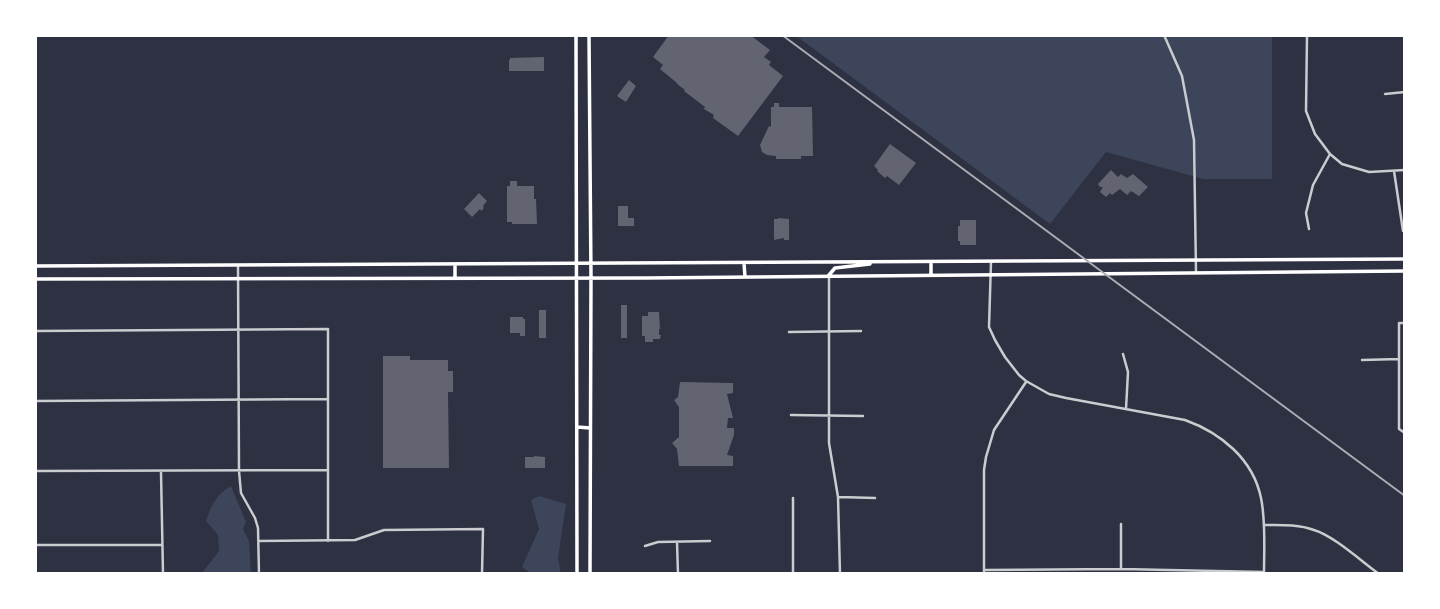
<!DOCTYPE html>
<style>
body{margin:0}
#map{position:relative;width:1440px;height:609px;overflow:hidden;background:#2d3142;font-family:"Public Sans",sans-serif}
canvas{display:block}
.frame{position:absolute;inset:0;border:37px solid #fff;pointer-events:none}
</style>
<div id="map">
<canvas width="1440" height="609"></canvas>
<div class="frame"></div>
</div>
<script>
const context = document.querySelector('canvas').getContext('2d');
context.lineJoin = 'round';
function paint(path, color) {
  context.fillStyle = color;
  context.fill(path, 'evenodd');
}
function stroke(path, color, width, dash) {
  context.strokeStyle = color;
  context.lineWidth = width;
  context.lineCap = dash ? 'butt' : 'round';
  context.setLineDash(dash || []);
  context.stroke(path);
}
paint(new Path2D(`
 M795,35h477v144h-69l-97,-27 -56,72z
 M231,486l15,36 -3,7 6,12 2,33h-50l18,-23 -1,-16 -12,-14c5,-15 10,-27 25,-35z
 M539,496l27,8 -8,54 3,16h-29l-10,-7 17,-38 -8,-29z`), '#3c4559');
paint(new Path2D(`
 M669,35h81l20,15 -6,7 7,5 -2,3 14,11 -45,60 -25,-18 1,-3 -10,-6 1,-2 -21,-16 1,-1 -8,-6v-1l-17,-14 3,-4 -10,-8z
 M544,57v14h-35v-11h1v-2z
 M629,80l7,6 -10,16 -9,-6z
 M774,103h5v4h33l1,49h-12v3h-25v-3l-9,-1 -5,-3 -2,-7 9,-19 2,1v-20h3z
 M890,144l26,19 -17,22 -12,-9 -2,2 -8,-7 1,-1 -4,-4z
 M1111,170l7,7 3,-3 6,4 6,-4 15,13 -9,9 -8,-5 -4,4 -7,-6 -8,6 -2,-2 -4,4 -6,-5 3,-5h-3l-2,-3z
 M510,181h7v5h17v13h2l1,25h-25v-2h-5v-36h3z
 M479,193l8,8 -4,5 1,2 -3,3 -1,-2 -8,8 -8,-8z
 M618,206h10v12h6v8h-16z
 M778,218l11,1v21h-5v-2l-10,2v-21h4z
 M960,220h16v25h-16v-4h-2v-15h2z
 M621,305h6v33h-6z
 M539,310h7v28h-7z
 M648,312h11l1,17h-1v6h2l-1,4h-7v3h-8v-6h-3v-20h6z
 M510,317h13v2h2v17h-5v-3h-10z
 M383,356h27v4h38v11h5v21h-5l1,76h-66z
 M680,382l53,1v10l-6,1 6,24h-5l-1,10h7v7l-7,20 6,1v10h-54l-2,-17 -5,-6 7,-6v-30l-5,-7 4,-3z
 M534,456l11,1v11h-20v-11h9z`), '#626471');
stroke(new Path2D(`
 M1164,35l18,41 12,64 2,132
 M1307,35l-1,76 9,23 15,20 12,10 27,8 36,-2
 M1385,94l20,-2
 M1394,171l9,60
 M1309,229l-3,-16 7,-28 17,-31
 M991,262l-2,65 6,13 10,17 14,18 7,6 23,13 17,4 119,22c36,13 68,39 76,78 5,24 3,52 3,76
 M238,266l1,205 2,22 14,25 3,10 1,46
 M829,277v166l9,54 2,77
 M1405,323h-6v106l6,4
 M35,331l293,-2v212
 M789,332l72,-1
 M1123,354l5,18 -2,37
 M1362,360l37,-1
 M35,401l292,-2
 M791,415l72,1
 M35,471l292,-1
 M161,472l2,102
 M839,497l36,1
 M793,498v76
 M1121,524v45
 M1264,525c16,0 34,-1 50,5 20,6 47,31 65,44
 M259,541l96,-1 29,-10 99,-1 -1,45
 M677,542l1,32
 M35,545h127
 M645,546l13,-4 52,-1
 M984,570l137,-1 143,3
 M984,574v-104l2,-13 8,-27 32,-48`), '#caccd0', 2.5);
stroke(new Path2D(`
 M576,35l1,539
 M589,35l2,243 -1,296
 M931,262v13
 M744,263l1,14
 M455,264v14
 M35,266l1370,-7
 M829,275l6,-7 35,-4
 M35,279l611,-1 759,-7
 M577,427l13,1`), '#fff', 3.5);
stroke(new Path2D(`
 M782,35l623,461`), '#abadb3', 2);
</script>
